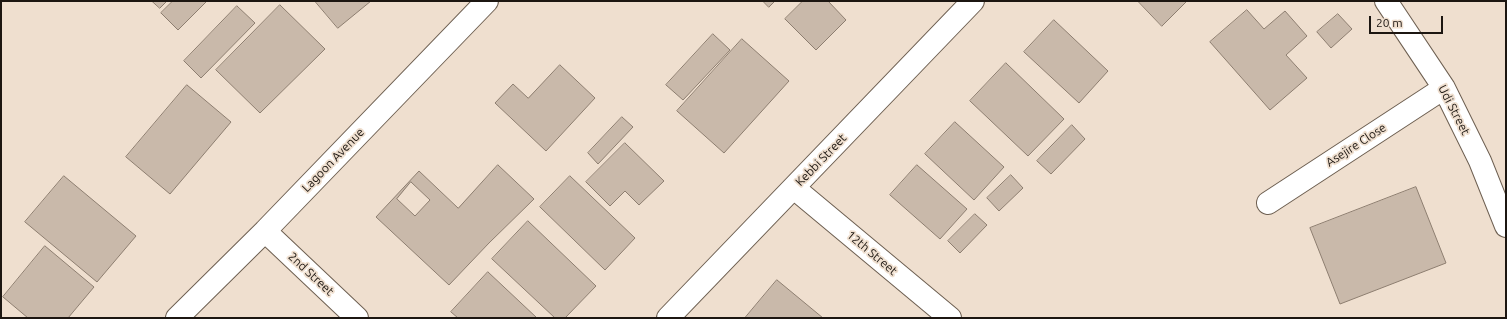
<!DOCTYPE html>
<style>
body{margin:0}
#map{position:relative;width:1507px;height:319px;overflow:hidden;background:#efdfcf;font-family:Ubuntu,sans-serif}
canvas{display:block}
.frame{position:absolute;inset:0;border:2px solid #1c1611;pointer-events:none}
.scale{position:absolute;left:1369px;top:16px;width:74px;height:18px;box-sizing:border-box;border:2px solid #1c1611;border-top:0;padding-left:5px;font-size:12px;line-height:14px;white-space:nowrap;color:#1c1611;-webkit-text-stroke:3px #efdfcf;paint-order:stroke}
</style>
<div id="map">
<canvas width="1507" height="319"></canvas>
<div class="frame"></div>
<div class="scale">20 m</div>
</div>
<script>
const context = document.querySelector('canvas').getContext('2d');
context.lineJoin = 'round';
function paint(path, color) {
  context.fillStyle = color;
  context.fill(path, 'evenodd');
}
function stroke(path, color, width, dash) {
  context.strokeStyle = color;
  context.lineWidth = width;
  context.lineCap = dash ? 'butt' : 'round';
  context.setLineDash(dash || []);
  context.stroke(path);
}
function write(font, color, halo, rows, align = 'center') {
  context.font = font + ' Ubuntu,sans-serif';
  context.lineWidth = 3.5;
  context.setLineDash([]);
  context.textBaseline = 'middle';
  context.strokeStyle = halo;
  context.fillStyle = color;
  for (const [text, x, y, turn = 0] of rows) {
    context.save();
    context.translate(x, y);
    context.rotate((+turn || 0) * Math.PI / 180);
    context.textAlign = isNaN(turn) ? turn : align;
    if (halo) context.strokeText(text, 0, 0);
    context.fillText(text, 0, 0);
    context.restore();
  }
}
const building = new Path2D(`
 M152,1h15l-7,7z
 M173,1h34l-29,29 -17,-17z
 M315,1h56l-33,27z
 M763,1h12l-6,6z
 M803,1h25l18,19 -30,30 -31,-31z
 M1138,1h49l-25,25z
 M280,5l45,44 -65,64 -44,-43z
 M237,6l18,17 -54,55 -17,-17z
 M1247,10l17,19 21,-18 22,25 -21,19 21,23 -37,32 -60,-68z
 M1338,14l14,15 -21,19 -14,-16z
 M1054,20l54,51 -29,32 -55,-51z
 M713,34l17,16 -47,50 -17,-15z
 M742,39l47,42 -65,72 -47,-42z
 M1006,63l58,56 -36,37 -58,-55z
 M560,65l35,33 -49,53 -51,-48 18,-19 15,14z
 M187,85l44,37 -61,72 -44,-37z
 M622,117l11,10 -35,37 -10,-11z
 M955,122l49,45 -30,33 -49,-46z
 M1072,125l13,14 -34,35 -14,-13z
 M625,143l39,38 -25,24 -14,-14 -15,15 -24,-24z
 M498,165l36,34 -45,44 -40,42 -73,-68 43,-46 39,37z
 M917,165l50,44 -27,30 -50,-44z
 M1011,175l12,13 -24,23 -12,-13z
 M64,176l72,60 -39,46 -72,-60z
 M570,176l65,62 -30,32 -65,-63z
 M411,182l19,18 -15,16 -18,-17z
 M1416,187l30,76 -106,41 -30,-76z
 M975,214l12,11 -27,28 -12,-12z
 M528,221l68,65 -31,32h-10l-63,-59z
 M45,246l49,41 -26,31h-40l-25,-21z
 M488,272l49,46h-79l-7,-6z
 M777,280l46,38h-78z`);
paint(building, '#c9b9aa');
stroke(building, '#8d7e70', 1);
const minor = new Path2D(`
 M1386,1l58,87 36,73 26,65
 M794,188l156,130
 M1268,203l176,-115
 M265,231l92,87
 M177,318l88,-87 222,-230
 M668,318l305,-317`);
stroke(minor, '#6d5f51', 24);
stroke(minor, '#fff', 22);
write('12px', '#1c1611', '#efdfcf', [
 ["Udi Street",1454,110,63],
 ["Asejire Close",1356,145,-33],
 ["Lagoon Avenue",333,160,-46],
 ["Kebbi Street",821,160,-46],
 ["12th Street",872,253,40],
 ["2nd Street",311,274,43]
]);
</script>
